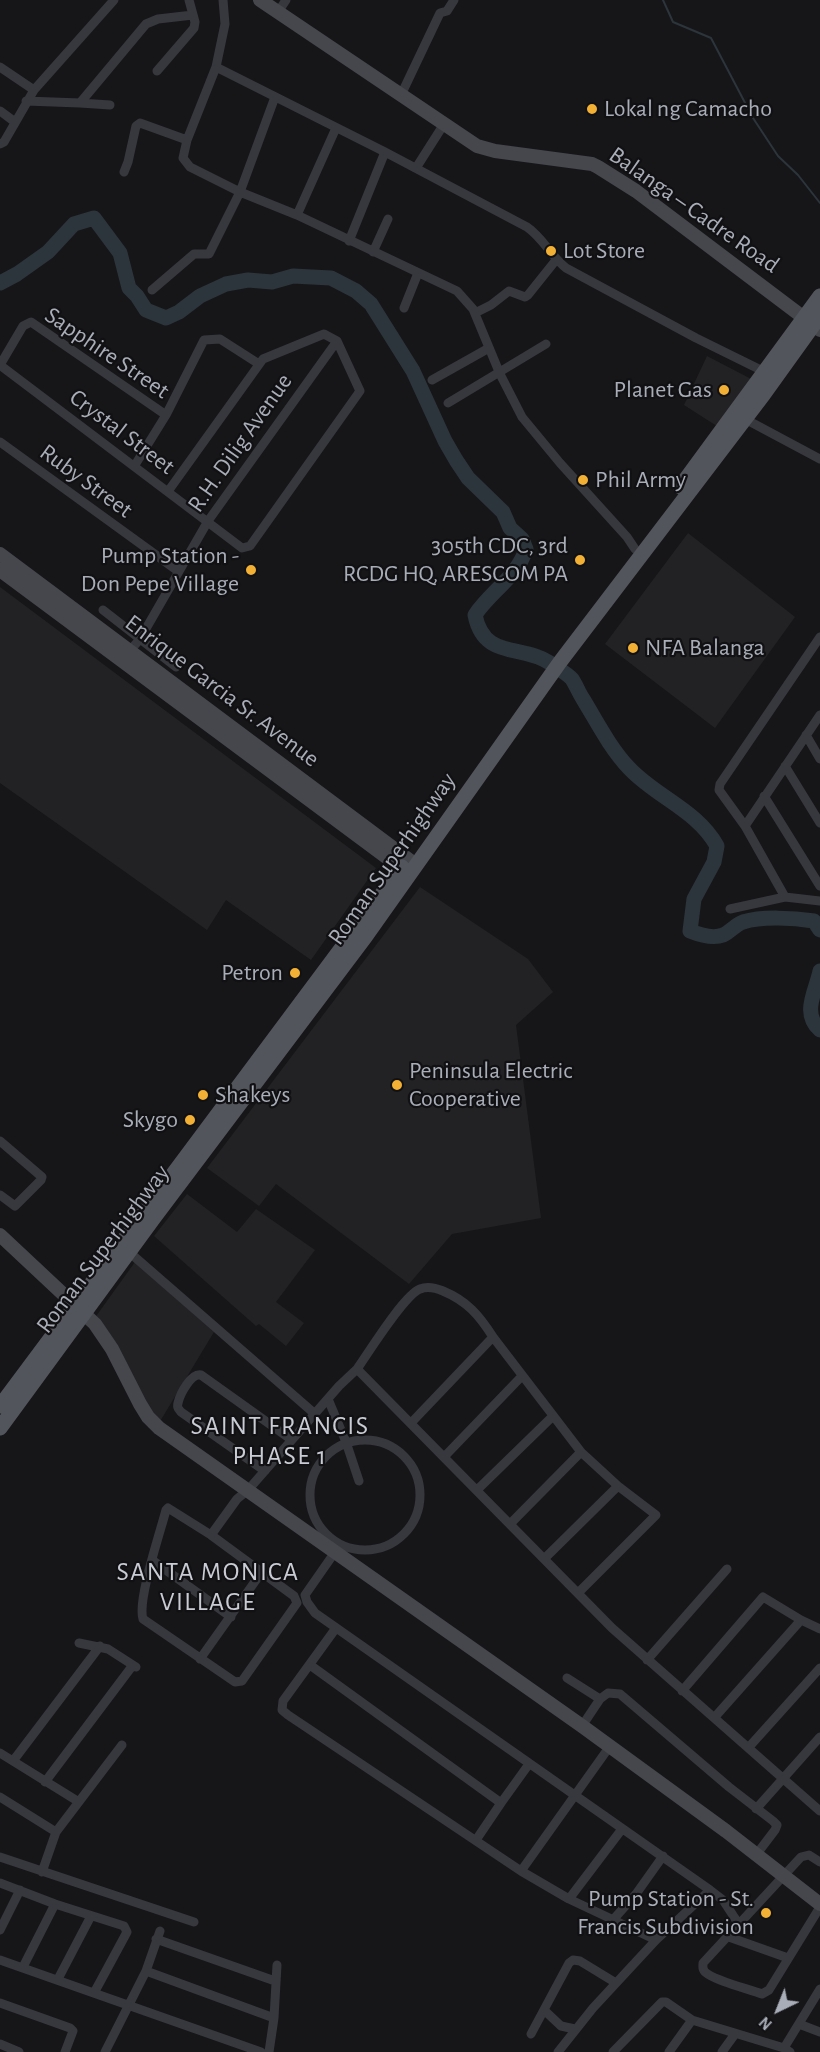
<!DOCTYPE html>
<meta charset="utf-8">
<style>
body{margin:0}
#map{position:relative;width:820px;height:2052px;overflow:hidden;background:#161618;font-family:"Alegreya Sans",sans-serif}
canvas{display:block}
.north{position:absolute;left:748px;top:1980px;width:60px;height:60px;-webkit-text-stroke:4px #111113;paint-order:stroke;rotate:223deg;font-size:16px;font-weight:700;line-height:24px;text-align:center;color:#a8adb8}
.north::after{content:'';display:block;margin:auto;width:21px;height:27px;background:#a8adb8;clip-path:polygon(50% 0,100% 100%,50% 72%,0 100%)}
</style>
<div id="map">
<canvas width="820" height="2052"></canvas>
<div class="north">N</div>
</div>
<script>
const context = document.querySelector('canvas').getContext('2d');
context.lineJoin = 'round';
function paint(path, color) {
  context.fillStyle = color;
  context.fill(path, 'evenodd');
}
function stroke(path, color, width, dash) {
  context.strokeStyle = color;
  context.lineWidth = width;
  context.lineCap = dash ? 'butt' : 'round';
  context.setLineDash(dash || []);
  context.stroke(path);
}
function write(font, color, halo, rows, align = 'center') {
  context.font = font + ' "Alegreya Sans",sans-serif';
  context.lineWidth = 4.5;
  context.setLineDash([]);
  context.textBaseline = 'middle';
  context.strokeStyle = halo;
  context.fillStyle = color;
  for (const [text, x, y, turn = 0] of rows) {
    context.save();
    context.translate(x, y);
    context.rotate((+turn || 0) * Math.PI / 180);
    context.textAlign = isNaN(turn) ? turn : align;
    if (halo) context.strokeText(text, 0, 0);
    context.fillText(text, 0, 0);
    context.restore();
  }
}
paint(new Path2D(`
 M707,356l50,26 -34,48 -39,-25z
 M688,533l107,84 -80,111 -110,-84z
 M0,587l376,281 -65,92 -85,-60 -19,30 -207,-147z
 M420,887l108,72 25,33 -37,33 25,193 -89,16 -43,50 -133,-100 -17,22 -52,-38z
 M187,1194l50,38 19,-23 59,41 -39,52 28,21 -18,23 -27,-22 -3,2 -102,-90z
 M135,1262l79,70 -55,91 -65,-104z`), '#222225');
stroke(new Path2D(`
 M663,0l10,22 38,16 42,80 25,38 20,19 22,28`), '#2c353c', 2);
stroke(new Path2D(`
 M0,283l17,-9 31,-22 26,-28 20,-6 26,35 9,35 8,8 9,14 20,8 13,-6 21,-16 26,-12 22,-4 24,2 21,-6 38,2 25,13 15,13 42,67 32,70 11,19 12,18 35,34 7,16 12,11 4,10c-8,27 -36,43 -51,66 9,45 47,29 75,48 6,5 17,10 22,16 4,6 7,14 11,20 14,23 27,49 46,69 27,29 68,42 88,78l-3,16 -20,37 -4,32c10,4 23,8 33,4 7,-3 12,-10 20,-13 19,-6 51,-4 71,-1l6,9
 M820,971c-4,20 -19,42 0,59`), '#2c353c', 15);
stroke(new Path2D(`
 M223,0l2,24 -9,43 169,85 142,75c16,11 24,29 39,41l130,70 69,34
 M278,12l8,-12
 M0,67l34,23
 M157,71l37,-43 1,-6 -6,-22
 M401,95l39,-82 7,-2 7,-11
 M275,97l-35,95 57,23 160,76 16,18 27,65 22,43 38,46 67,74 8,12
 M26,101l54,2 66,-79 12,-5 35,-4
 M80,103l30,2
 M0,111l15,11
 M0,144l4,-2 30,-52 80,-90
 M416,168l28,-44
 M124,172l4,-10 8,-36 4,-3 47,17
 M297,215l39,-87
 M349,241l36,-89
 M373,252l15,-33
 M152,290l42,-36h15l31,-62 -50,-25 -7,-9 4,-18 29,-73
 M404,308l14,-35
 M475,313l16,-8 18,-14 16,6 3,-2 28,-35
 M0,365l242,183 8,-2 110,-155 -23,-50 -13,-7 -61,25 -94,131
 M0,365l23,-39 8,-4 135,93
 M432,380l57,-32
 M448,403l98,-59
 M745,419l75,40
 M0,442l178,129
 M135,465l31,-50 38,-75 16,-1 39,25
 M103,610l73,57
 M820,637l-100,147 -1,6 26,36 40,71 35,4
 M127,654l13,-15 68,-118 129,-180
 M806,735l14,24
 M785,766l35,57
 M764,796l56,90
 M745,826l75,-111
 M730,909l55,-12
 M0,1141l42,36 -1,3 -26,26 -15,-11
 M129,1252l186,162
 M357,1369c12,-17 47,-74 63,-80 7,-3 16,-1 23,2 24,10 36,24 50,46
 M328,1399l18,43 13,39
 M411,1423l82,-86 88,115 37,34
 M310 1495a55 55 0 1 1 110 0a55 55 0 1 1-110 0Z
 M444,1457l78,-81
 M265,1471l-84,-59c-3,-4 -4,-4 -3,-9 2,-9 13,-30 23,-28l91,65
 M477,1490l76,-74
 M168,1508l43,27 83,61 3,7 -55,78 -7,1 -92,-63c-6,-18 17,-86 23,-109z
 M510,1524l71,-72
 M211,1535l26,-36 11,-9 91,-104 18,-17 255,259 208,183
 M335,1552l-30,43 2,7 8,11 395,277 -54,50 -63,68 -35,44
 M544,1559l74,-73 38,29 -78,78
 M152,1560l79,57
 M336,1628l-53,73 -1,9 6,5 233,156 48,28 87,41
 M79,1643l29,6 28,18
 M200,1659l61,-86
 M647,1660l80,-91
 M310,1665l191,138 -25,37
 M567,1678l33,21 8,-6 12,1 109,93 44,34 4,4 -2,5 -19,25
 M682,1691l81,-94 38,23 19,9
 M714,1718l87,-98
 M582,1726l18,-27
 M749,1747l71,-79
 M0,1753l79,49
 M13,1761l87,-115
 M45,1782l88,-117
 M0,1797l56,35
 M501,1803l28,-39
 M756,1809l64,-72
 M0,1857l194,65
 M820,1862l-11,-7 -8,2 -98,106c0,5 -1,6 2,9 10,9 44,17 57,22l7,-4 51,-83
 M521,1871l89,-125
 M42,1872l14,-40 66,-87
 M0,1883l55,21 69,22 3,6 -33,61
 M710,1890l13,10 15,23
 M569,1899l53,-70
 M612,1921l24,-27 27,-38
 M0,1930l20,-40
 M726,1936l62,22
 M156,1939l119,42
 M0,1960l261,92
 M23,1967l32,-63
 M146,1971l128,47
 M58,1979l33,-63
 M0,2003l70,25 3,3 -8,21
 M544,2010l17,16 14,3
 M799,2024l21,8
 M531,2034l38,-71 4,-3 7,1 36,22
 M0,2044l19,8
 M784,2048l36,-59
 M105,2052l41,-81 14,-40
 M269,2052l5,-34 3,-53
 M613,2052l49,-50h4l26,18 92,28 6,4
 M669,2052l23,-32
 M722,2052l13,-18`), '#37383d', 9);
stroke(new Path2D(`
 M260,0l217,146 18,5 97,13 6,3 38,24 184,139
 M0,554l416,311
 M0,570l409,304
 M0,1235l95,89 17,25 28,55 8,13 11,11 423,298 144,105 94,73`), '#45474d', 14);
stroke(new Path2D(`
 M680,487l140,-191
 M0,1406l402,-539
 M0,1428l153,-209 213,-283 194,-274 204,-268 56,-78`), '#53555c', 15);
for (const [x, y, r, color] of [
 [592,109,6,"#f2b134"],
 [551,251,6,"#f2b134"],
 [724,390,6,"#f2b134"],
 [583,480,6,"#f2b134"],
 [580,560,6,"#f2b134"],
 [251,570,6,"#f2b134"],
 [633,648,6,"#f2b134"],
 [295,973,6,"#f2b134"],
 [397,1085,6,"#f2b134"],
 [203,1095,6,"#f2b134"],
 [190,1120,6,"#f2b134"],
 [766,1913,6,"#f2b134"]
]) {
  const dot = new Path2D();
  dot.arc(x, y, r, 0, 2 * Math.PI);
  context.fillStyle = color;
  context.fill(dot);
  stroke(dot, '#111113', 2);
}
write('24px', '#a8adb8', '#111113', [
 ["Lokal ng Camacho",604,109],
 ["Lot Store",563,251],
 ["Planet Gas",712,390,"right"],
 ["Phil Army",595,480],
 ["305th CDC, 3rd",568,546,"right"],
 ["RCDG HQ, ARESCOM PA",568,574,"right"],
 ["Pump Station -",239,556,"right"],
 ["Don Pepe Village",239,584,"right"],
 ["NFA Balanga",645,648],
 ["Petron",283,973,"right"],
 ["Peninsula Electric",409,1071],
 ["Cooperative",409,1099],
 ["Shakeys",215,1095],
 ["Skygo",178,1120,"right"],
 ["Pump Station - St.",754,1899,"right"],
 ["Francis Subdivision",754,1927,"right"]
], 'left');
write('24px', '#a8adb8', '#111113', [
 ["Balanga – Cadre Road",694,210,35],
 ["Sapphire Street",107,353,34],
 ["Crystal Street",122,432,37],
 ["R.H. Dilig Avenue",240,443,-55],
 ["Ruby Street",86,481,36],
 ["Enrique Garcia Sr. Avenue",222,691,37],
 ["Roman Superhighway",392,859,-55],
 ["Roman Superhighway",103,1249,-53]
]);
context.letterSpacing = '1.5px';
write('26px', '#c9ccd4', '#111113', [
 ["SAINT FRANCIS",280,1426],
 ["PHASE 1",280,1456],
 ["SANTA MONICA",208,1572],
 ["VILLAGE",208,1602]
]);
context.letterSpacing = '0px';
</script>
